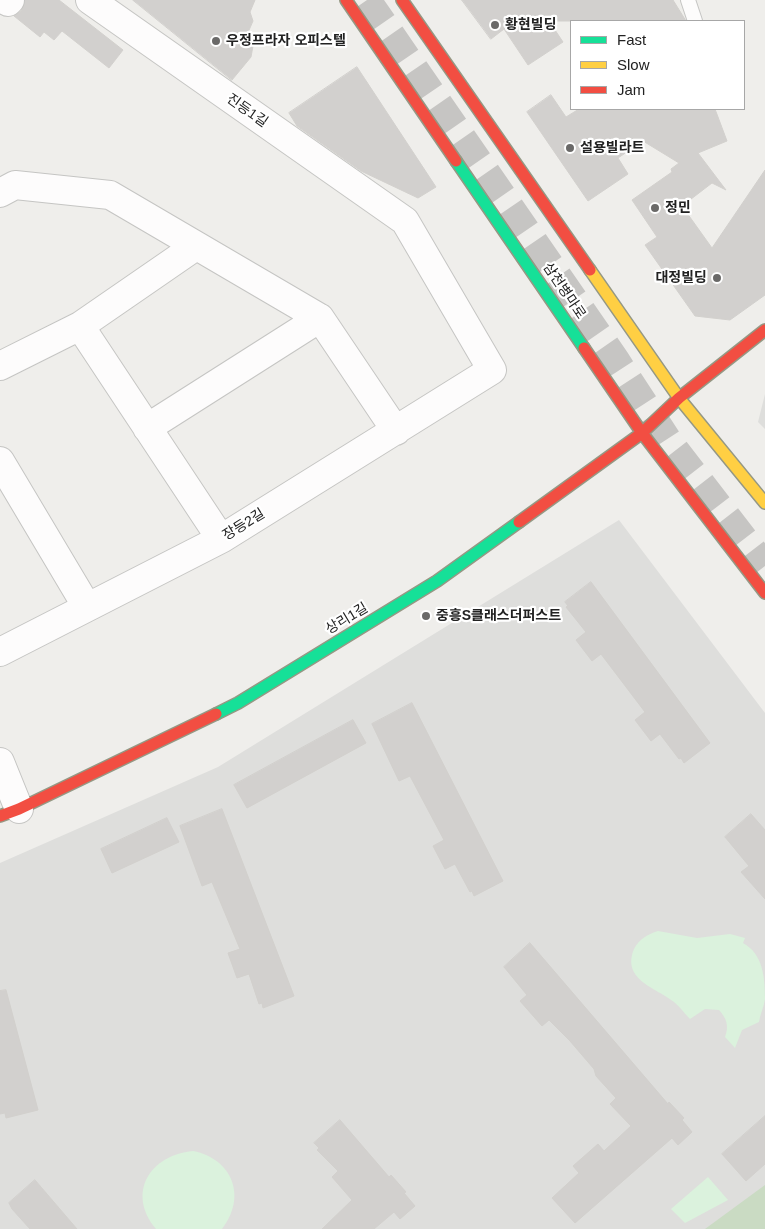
<!DOCTYPE html>
<meta charset="utf-8">
<style>
body{margin:0}
#map{position:relative;width:765px;height:1229px;overflow:hidden;background:#efeeeb;font-family:Arial,sans-serif}
canvas{display:block}
.legend{position:absolute;left:570px;top:20px;width:175px;height:90px;box-sizing:border-box;background:#fff;border:1px solid #a7a7a7;margin:0;padding:6px 9px;list-style:none;font-size:15px;color:#222}
.legend li{display:flex;align-items:center;gap:10px;height:25px}
.legend b{width:25px;border:1px solid #a7a7a7}
</style>
<div id="map">
<canvas width="765" height="1229"></canvas>
<ul class="legend">
<li><b style="height:6px;background:#16e098"></b>Fast</li>
<li><b style="height:6px;background:#ffcf43"></b>Slow</li>
<li><b style="height:6px;background:#f24e42"></b>Jam</li>
</ul>
</div>
<script>
const context = document.querySelector('canvas').getContext('2d');
context.lineJoin = 'round';
function paint(path, color) {
  context.fillStyle = color;
  context.fill(path, 'evenodd');
}
function stroke(path, color, width, dash) {
  context.strokeStyle = color;
  context.lineWidth = width;
  context.lineCap = dash ? 'butt' : 'round';
  context.setLineDash(dash || []);
  context.stroke(path);
}
function write(font, color, halo, rows, align = 'center') {
  context.font = font + ' Arial,"Noto Sans KR",sans-serif';
  context.lineWidth = 4.5;
  context.setLineDash([]);
  context.textBaseline = 'middle';
  context.strokeStyle = halo;
  context.fillStyle = color;
  for (const [text, x, y, turn = 0] of rows) {
    context.save();
    context.translate(x, y);
    context.rotate((+turn || 0) * Math.PI / 180);
    context.textAlign = isNaN(turn) ? turn : align;
    if (halo) context.strokeText(text, 0, 0);
    context.fillText(text, 0, 0);
    context.restore();
  }
}
paint(new Path2D(`
 M765,394v35l-7,-7z
 M619,520l146,193v487l-49,29h-716v-366l218,-96z`), '#dededc');
paint(new Path2D(`
 M765,1185v44h-60z`), '#cadbc3');
paint(new Path2D(`
 M658,931l39,7 33,-4 15,4 -2,5c20,11 22,34 22,56 -1,8 -5,15 -6,23l-17,8 -7,18 -10,-11c4,-11 2,-18 -6,-27l-14,-1 -15,10c-5,-5 -10,-12 -16,-17 -17,-14 -53,-22 -40,-53 5,-10 14,-15 24,-18z
 M193,1151c40,8 54,46 29,78h-66c-30,-36 -6,-74 37,-78z
 M708,1177l20,23 -43,23 -14,-14z`), '#dbf2dd');
const building = new Path2D(`
 M25,0h34l64,50 -14,18 -47,-37 -8,9 -10,-8 -4,5 -26,-21 7,-5z
 M133,0h122l-5,12 3,9 -7,16 7,9 -2,11 -19,23z
 M462,0h211l13,21h-137l14,21 -35,23 -24,-36 -13,10z
 M357,67l79,120 -18,11 -57,-27 -64,-45 -8,-13z
 M551,95l15,22 13,-8h136l12,32 -29,12 28,37 -14,-7 -30,23 30,42 53,-78v125l-35,25 -35,-4 -50,-71 12,-8 -25,-37 40,-28 -1,-3 8,-6 -36,-22 -25,17 10,16 -40,27 -61,-89z
 M591,582l119,161 -26,20 -3,-5 -2,1 -19,-25 -9,7 -16,-21 10,-8 -44,-58 -9,7 -16,-21 10,-8 -20,-25 2,-1 -3,-4z
 M412,703l91,178 -29,15 -2,-5 -2,1 -15,-28 -10,5 -12,-23 11,-6 -34,-64 -11,5 -27,-57z
 M353,720l13,23 -119,65 -13,-23z
 M222,809l72,187 -31,12 -1,-5 -3,1 -10,-30 -12,4 -9,-25 12,-4 -28,-67 -10,4 -22,-60z
 M751,814l14,16v69l-24,-27 8,-6 -24,-29z
 M167,818l12,24 -67,31 -11,-24z
 M530,943l138,161 1,-2 15,16 -2,2 10,12 -14,13 -6,-7 -97,85 -23,-25 27,-25 -6,-7 25,-22 6,7 27,-25 -21,-22 6,-6 -20,-22 -2,-7 -24,-28 -21,-21 -7,6 -22,-25 7,-6 -23,-28z
 M6,990l32,120 -32,8 -1,-5 -5,1v-123z
 M765,1116v48l-19,17 -24,-27z
 M340,1120l49,57 2,-2 15,17 -2,1 11,13 -15,13 -6,-7 -20,17h-52l30,-29 -20,-23 6,-6 -21,-21 2,-2 -5,-5z
 M35,1180l42,49h-47l-18,-20 -3,-6z`);
paint(building, '#d2d0ce');
stroke(building, '#d2d0cd', 1);
stroke(new Path2D(`
 M367,0l248,359 54,83 96,124`), '#c6c5c3', 28, [28, 14]);
const lane = new Path2D(`
 M688,0l7,21`);
const street = new Path2D(`
 M8,2l2,-2
 M0,193l15,-8 95,10 210,123 76,113
 M80,326l141,213
 M0,366l80,-40 116,-80
 M147,428l173,-110
 M0,461l87,146
 M0,652l221,-113 271,-169 -87,-149 -315,-221
 M0,762l19,47`);
const fast = new Path2D(`
 M456,161l128,187
 M216,714l22,-11 199,-122 82,-59`);
const slow = new Path2D(`
 M590,270l89,128 86,105`);
const jam = new Path2D(`
 M346,0l110,161
 M402,0l188,270
 M584,348l58,85 123,160
 M519,522l123,-89 37,-35 86,-68
 M0,816l19,-7 197,-95`);
stroke(lane, '#c5c5c3', 16);
stroke(street, '#c5c5c3', 30);
stroke(fast, '#959884', 14);
stroke(slow, '#959884', 14);
stroke(jam, '#959884', 14);
stroke(lane, '#fdfcfc', 14);
stroke(street, '#fdfcfc', 28);
stroke(fast, '#16e098', 11);
stroke(slow, '#ffcf43', 11);
stroke(jam, '#f24e42', 11);
for (const [x, y, r, color] of [
 [495,25,5,"#6a6968"],
 [216,41,5,"#6a6968"],
 [570,148,5,"#6a6968"],
 [655,208,5,"#6a6968"],
 [717,278,5,"#6a6968"],
 [426,616,5,"#6a6968"]
]) {
  const dot = new Path2D();
  dot.arc(x, y, r, 0, 2 * Math.PI);
  context.fillStyle = color;
  context.fill(dot);
  stroke(dot, '#fff', 2);
}
write('bold 14px', '#222', '#fff', [
 ["황현빌딩",505,25],
 ["우정프라자 오피스텔",226,41],
 ["설용빌라트",580,148],
 ["정민",665,208],
 ["대정빌딩",707,278,"right"],
 ["중흥S클래스더퍼스트",436,616]
], 'left');
write('14px', '#222', '#fff', [
 ["진등1길",247,111,35],
 ["삼천병마로",564,291,56],
 ["장등2길",244,525,-32],
 ["상리1길",347,619,-31]
]);
</script>
